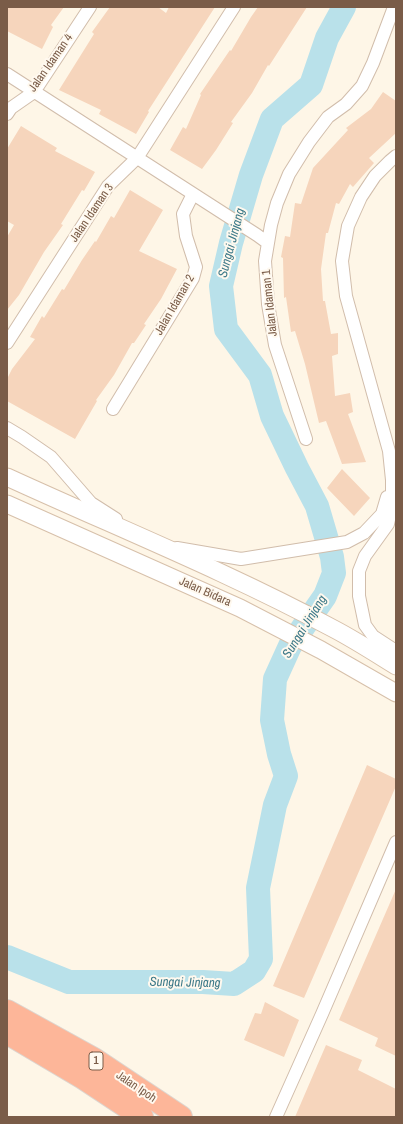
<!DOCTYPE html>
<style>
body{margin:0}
#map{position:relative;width:403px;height:1124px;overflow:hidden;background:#fef6e7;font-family:"Archivo Narrow",sans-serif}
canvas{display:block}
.frame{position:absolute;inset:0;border:8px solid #7a5c48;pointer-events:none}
</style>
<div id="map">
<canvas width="403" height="1124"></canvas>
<div class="frame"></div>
</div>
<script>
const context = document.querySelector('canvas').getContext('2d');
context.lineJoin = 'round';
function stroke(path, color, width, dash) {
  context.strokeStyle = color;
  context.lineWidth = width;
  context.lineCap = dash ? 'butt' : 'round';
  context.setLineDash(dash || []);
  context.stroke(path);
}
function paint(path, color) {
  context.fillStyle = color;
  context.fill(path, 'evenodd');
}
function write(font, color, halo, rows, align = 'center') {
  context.font = font + ' "Archivo Narrow",sans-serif';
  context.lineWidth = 4;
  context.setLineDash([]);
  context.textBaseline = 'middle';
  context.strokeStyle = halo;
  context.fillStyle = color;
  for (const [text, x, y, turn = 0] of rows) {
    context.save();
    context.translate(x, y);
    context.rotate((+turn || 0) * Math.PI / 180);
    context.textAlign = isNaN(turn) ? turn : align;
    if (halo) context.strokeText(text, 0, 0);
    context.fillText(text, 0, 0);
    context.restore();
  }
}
stroke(new Path2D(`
 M7,957l62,25h134l31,2 20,-13 7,-12 -3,-71 17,-83 11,-29 -7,-22 -7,-34 3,-41 15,-33 35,-50 9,-23 -2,-16 -15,-51 -20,-38 -25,-52 -12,-41 -34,-46 -5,-43 10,-43 20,-68 21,-56 39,-34 16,-47 17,-31`), '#b9e1ea', 24);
paint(new Path2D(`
 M7,7h57l-13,18 2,2 -11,22 -35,-18z
 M110,7h48l8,6 3,-6h46l-67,104 1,1 -13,22 -37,-20 2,-4 -42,-20 35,-56 -2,-2z
 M258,7h49l-38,59 -1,-1 -16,28 -21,29 2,1 -17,27 -14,19 -32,-19 13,-23 3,2 15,-34 -1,-1 30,-44 1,1 20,-34z
 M383,92l13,9v32l-27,25 5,5 -21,24 -3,-3 -11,20 -3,-1 -8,30h-2l-5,36 2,32h2l6,33 7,-1v21l-6,2 3,40 15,-3 3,19 -5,2 18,48 -24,2 -16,-43 -7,2 -14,-59 -10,-33 -4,1 -5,-35 -2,1 -1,-40 -2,-1 4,-21 5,1 5,-34 6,1 12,-36 35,-38 -2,-2 25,-19z
 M21,126l36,22 -2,3 40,21 -11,19 -2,-1 -21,34 2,1 -19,27 -25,43 -12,15v-73l7,-12 -7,-4v-72z
 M130,190l33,20 -24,41 38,18 -16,30 -17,25 2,1 -12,18h-2l-18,32 -18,25 1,1 -22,38 -68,-38v-22l5,-10 23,-30 -5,-2 12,-21 2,2 18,-29 2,1 18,-30 13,-19 1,1 15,-26 3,2z
 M342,469l28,29 -16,18 -27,-28z
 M367,765l29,14v7l-92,212 -31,-12z
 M396,889v167l-21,-10 3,-8 -39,-18z
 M265,1002l34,18 -15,37 -40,-17 11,-27 6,1z
 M326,1045l36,15 -4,10 38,19v28h-101z`), '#f6d5bc');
const street = new Path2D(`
 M7,74l250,161 11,8
 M7,114l4,-6 23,-16 56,-85
 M396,156l-6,5 -15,15 -14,21 -13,29 -6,35 4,35 43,155 3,29v26l-4,18 -23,32 -6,15v25l6,29 8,11 23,15
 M7,343l101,-157 29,-28 97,-151
 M113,409l80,-131 3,-11 -10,-31 -3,-22 10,-20
 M7,428l15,9 29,20 40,46 25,16
 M306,439l-31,-94 -7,-41 -3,-43 6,-36 6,-22 12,-29 20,-32 19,-25 18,-13 16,-18 11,-23 21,-56
 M177,548l64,11 106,-17 17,-9 18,-19 5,-17
 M276,1117l46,-103 74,-172`);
const secondary = new Path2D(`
 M7,477c109,50 221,95 327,152 21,11 41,24 62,37
 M7,504l233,104 81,42 75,43`);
const highway = new Path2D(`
 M7,1011l87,48 87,58
 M7,1033l76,45 59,39`);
stroke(street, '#d1bdab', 14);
stroke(secondary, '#d7c0aa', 19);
stroke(highway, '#dcd5cf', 24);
stroke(street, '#fff', 12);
stroke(secondary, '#fff', 17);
stroke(highway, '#fdb699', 22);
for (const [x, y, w] of [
 [96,1061,14]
]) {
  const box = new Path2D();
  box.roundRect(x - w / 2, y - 9, w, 18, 3);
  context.fillStyle = '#fff9ef';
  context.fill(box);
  stroke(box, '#7a5c48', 1);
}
write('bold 11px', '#7a5c48', null, [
 ["1",96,1061]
]);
write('12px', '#7a5c48', '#fff9ef', [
 ["Jalan Idaman 4",51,63,-55],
 ["Jalan Idaman 3",92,213,-56],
 ["Jalan Idaman 1",270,303,-96],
 ["Jalan Idaman 2",175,305,-60],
 ["Jalan Bidara",205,592,24],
 ["Jalan Ipoh",136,1087,34]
]);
write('italic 13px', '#3d7988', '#fff9ef', [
 ["Sungai Jinjang",232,243,-75],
 ["Sungai Jinjang",305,627,-58],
 ["Sungai Jinjang",185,983,1]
]);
</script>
